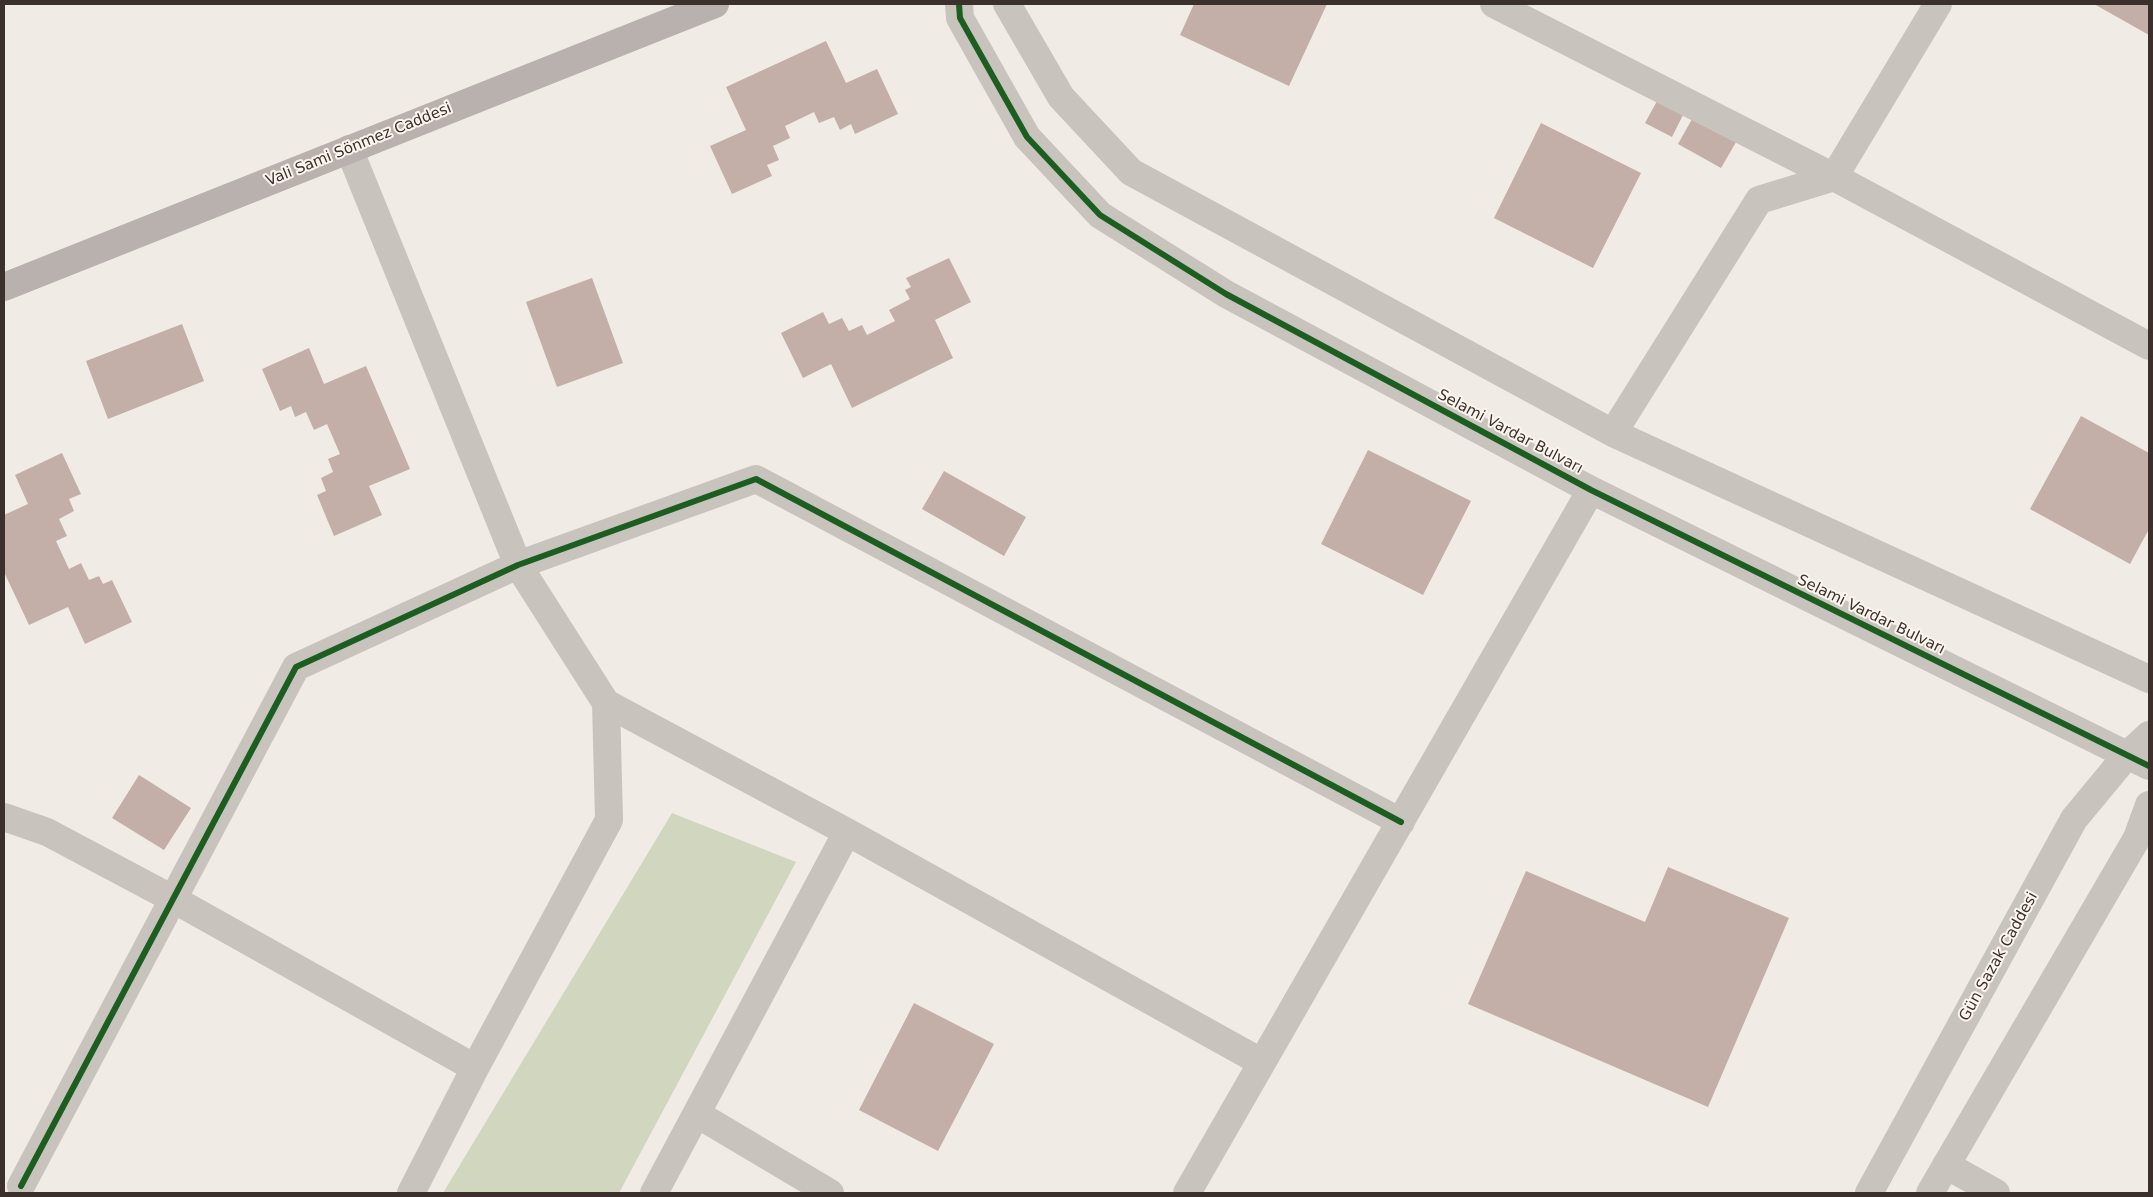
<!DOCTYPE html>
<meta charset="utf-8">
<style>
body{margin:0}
#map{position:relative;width:2153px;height:1197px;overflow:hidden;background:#f0ebe5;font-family:"DejaVu Sans",sans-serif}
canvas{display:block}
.frame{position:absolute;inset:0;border:5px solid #3b302b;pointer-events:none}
</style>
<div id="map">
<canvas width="2153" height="1197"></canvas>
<div class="frame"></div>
</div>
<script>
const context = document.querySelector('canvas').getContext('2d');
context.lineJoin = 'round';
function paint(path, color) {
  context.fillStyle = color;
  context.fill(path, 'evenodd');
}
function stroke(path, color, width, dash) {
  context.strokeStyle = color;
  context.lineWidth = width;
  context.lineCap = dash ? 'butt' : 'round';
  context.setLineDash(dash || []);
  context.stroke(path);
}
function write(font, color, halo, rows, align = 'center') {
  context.font = font + ' "DejaVu Sans",sans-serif';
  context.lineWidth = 4;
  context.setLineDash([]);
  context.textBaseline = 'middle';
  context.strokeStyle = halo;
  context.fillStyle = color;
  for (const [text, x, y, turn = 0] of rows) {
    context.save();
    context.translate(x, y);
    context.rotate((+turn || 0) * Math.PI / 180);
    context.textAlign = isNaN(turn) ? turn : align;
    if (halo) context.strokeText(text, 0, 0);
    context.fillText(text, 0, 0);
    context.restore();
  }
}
paint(new Path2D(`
 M672,813l124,49 -177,331h-176z`), '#d1d6bf');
paint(new Path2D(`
 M1194,4h133l-38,82 -109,-51z
 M2094,4h55v31z
 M826,41l20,42 31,-14 21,45 -43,20 -4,-10 -11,6 -6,-13 -15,6 -5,-11 -29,14 5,12 -17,8 6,14 -12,5 5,11 -40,18 -22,-48 36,-16 -20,-43z
 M1662,92l26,13 -16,32 -27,-14z
 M1696,112l43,25 -18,31 -43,-24z
 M1541,123l100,50 -48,95 -99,-50z
 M949,258l22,44 -36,18 18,38 -101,50 -21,-44 -28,14 -22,-45 42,-21 6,12 13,-6 7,13 13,-6 5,10 28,-14 -6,-11 21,-11 -5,-9 6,-3 -5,-9z
 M592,278l31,85 -66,24 -31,-85z
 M182,324l22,57 -96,38 -22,-58z
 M309,348l15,36 42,-18 44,103 -41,17 13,29 -48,21 -17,-41 9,-4 -5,-13 12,-6 -5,-13 12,-5 -13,-30 -13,6 -8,-18 -11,5 -4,-11 -11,5 -18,-42z
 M2081,416l68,37v76l-19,35 -100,-55z
 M1368,450l103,51 -48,94 -102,-51z
 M62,453l19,41 -12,5 5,12 -15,8 8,17 -11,5 13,28 12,-6 8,17 10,-4 4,8 9,-4 20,42 -47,22 -17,-37 -39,18 -25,-53v-57l24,-11 -13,-29z
 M944,471l82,46 -22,39 -82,-47z
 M139,775l52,33 -27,42 -52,-32z
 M1668,867l121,51 -81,189 -240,-103 58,-133 119,51z
 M914,1003l80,41 -56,107 -79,-41z`), '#c3afa7');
stroke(new Path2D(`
 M959,4l1,14 67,119 73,78 126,79 365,196 558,276
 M1007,4l54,93 70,75 482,261 536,246
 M1494,4l340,173 315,169
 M349,149l169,416 88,138 3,117 -134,248 -64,125
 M1613,433l146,-233 75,-23 104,-173
 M606,703l241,129 414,230
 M4,817l43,15 126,67 302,169
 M697,1114l133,79
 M1946,1165l50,28
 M21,1186l275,-519 222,-102 238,-86 645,343
 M654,1193l193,-361
 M1187,1193l404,-703
 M1869,1193l205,-374 53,-64 22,-20
 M1930,1193l207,-355 12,-33`), '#c9c3be', 28);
stroke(new Path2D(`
 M4,287l711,-283`), '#b8b1ad', 28);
stroke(new Path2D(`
 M959,4l1,14 67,119 73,78 126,79 365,196 558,276
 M21,1186l275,-519 222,-102 238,-86 645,343`), '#1b5e20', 6);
write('15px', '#3b302b', '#fbf5ee', [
 ["Vali Sami Sönmez Caddesi",359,145,-22],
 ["Selami Vardar Bulvarı",1510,432,28],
 ["Selami Vardar Bulvarı",1871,615,26],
 ["Gün Sazak Caddesi",1999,957,-61]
]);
</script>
